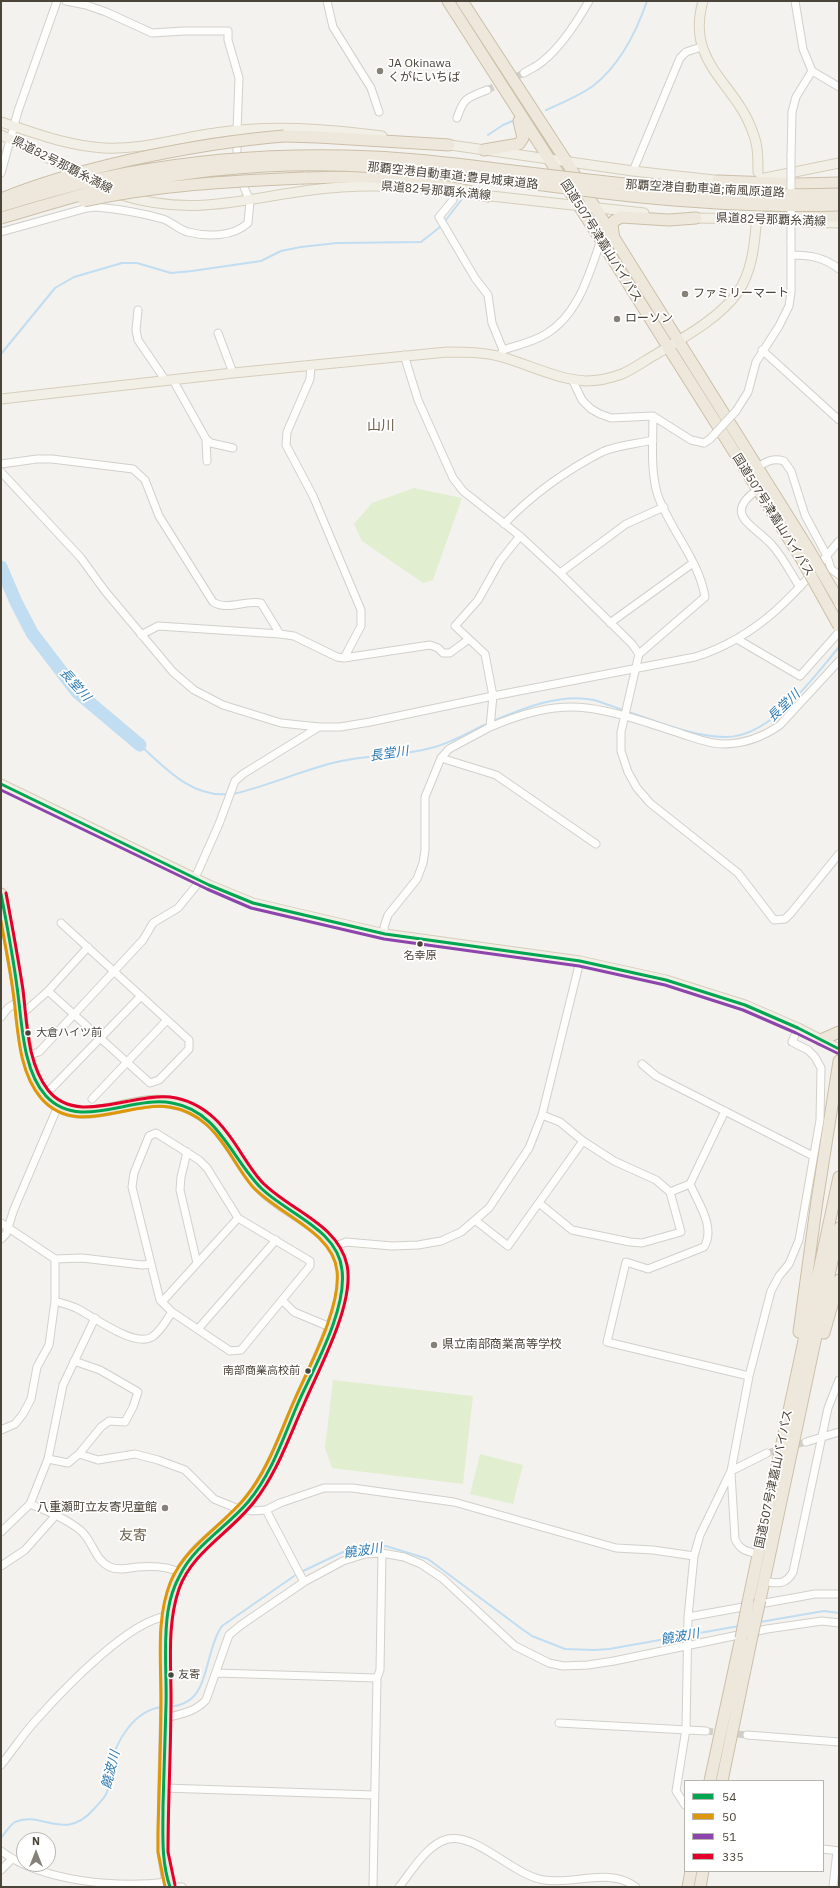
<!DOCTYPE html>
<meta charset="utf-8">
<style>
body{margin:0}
#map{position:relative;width:840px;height:1888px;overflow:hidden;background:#f4f2ee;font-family:"IBM Plex Sans",sans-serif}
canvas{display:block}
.frame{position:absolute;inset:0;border:2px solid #4b4439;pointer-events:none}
.legend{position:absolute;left:684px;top:1780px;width:140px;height:92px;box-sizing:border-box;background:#fff;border:1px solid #b7b4b0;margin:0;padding:5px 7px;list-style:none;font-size:12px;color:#4b4439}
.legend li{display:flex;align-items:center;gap:8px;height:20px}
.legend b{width:20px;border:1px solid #b7b4b0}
.north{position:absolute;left:16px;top:1832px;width:40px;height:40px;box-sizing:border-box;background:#fff;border:1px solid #b7b4b0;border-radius:50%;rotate:0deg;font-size:11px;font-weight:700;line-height:16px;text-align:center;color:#4b4439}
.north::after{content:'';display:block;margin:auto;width:14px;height:18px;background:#868178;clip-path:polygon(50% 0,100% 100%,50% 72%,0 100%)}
</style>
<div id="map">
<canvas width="840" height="1888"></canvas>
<div class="frame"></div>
<ul class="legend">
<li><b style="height:5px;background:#00a651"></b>54</li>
<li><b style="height:5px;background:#dd9709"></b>50</li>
<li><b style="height:5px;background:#8e44ad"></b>51</li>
<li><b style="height:5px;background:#e4002b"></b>335</li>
</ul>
<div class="north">N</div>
</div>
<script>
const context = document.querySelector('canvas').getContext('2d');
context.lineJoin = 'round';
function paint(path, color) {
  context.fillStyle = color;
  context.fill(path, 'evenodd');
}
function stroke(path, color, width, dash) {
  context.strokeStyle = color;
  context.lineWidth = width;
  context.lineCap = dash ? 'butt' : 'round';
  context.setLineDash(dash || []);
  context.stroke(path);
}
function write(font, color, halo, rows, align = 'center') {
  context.font = font + ' "IBM Plex Sans","Noto Sans JP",sans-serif';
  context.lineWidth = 3.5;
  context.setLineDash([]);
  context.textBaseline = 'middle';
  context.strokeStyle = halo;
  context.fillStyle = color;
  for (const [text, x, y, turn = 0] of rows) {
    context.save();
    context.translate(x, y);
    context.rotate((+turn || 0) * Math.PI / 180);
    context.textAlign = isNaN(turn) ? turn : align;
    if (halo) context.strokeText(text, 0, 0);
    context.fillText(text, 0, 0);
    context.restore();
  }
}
paint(new Path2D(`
 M414,488l48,10 -29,82 -10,3 -61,-42 -8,-17 18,-21z
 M333,1380l140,16 -10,88 -131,-16 -7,-20z
 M480,1454l43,11 -10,39 -43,-10z`), '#e1eecf');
stroke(new Path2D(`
 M546,110c16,-7 33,-14 47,-24 27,-21 43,-53 54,-85
 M488,135l15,-10 12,-5
 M445,221l17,-22
 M1,354l54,-66 19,-11 48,-14h15l34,10 21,-2 69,-10 20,-10 20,-4 36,-4 84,-1 19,-15
 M628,712c29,9 66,25 97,25 45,1 88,-59 114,-90
 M493,721c31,-13 67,-28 101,-21 10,3 20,7 29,10
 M140,745c25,23 52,53 89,49
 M233,794c36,-8 71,-25 108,-33 30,-6 60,-5 90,-13 21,-5 39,-17 58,-25
 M301,1572l42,-20 43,-6 42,13 94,70 10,7 33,13 29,1 15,-1 130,-23
 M760,1622l64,-11 15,2
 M169,1707c8,-1 17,-3 23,-9 16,-14 16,-53 30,-72l75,-52
 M1,1838c4,-5 9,-13 14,-16 27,-12 49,21 79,-13 4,-5 11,-11 13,-17 4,-8 2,-19 4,-27 5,-25 24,-55 51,-58`), '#c0ddf1', 2);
stroke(new Path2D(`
 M1,567l15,35 16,31 45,59 63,53`), '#c0ddf1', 13);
stroke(new Path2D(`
 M487,90l37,-17
 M767,1453l39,-11
 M706,1731l41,4`), '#d2cfca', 7, [7, 3.5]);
const minor = new Path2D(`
 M327,1l6,26 38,61 8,24
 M795,1l8,48 9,22 27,16
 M524,73c6,-4 14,-7 19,-12 19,-15 34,-39 46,-60
 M457,118c7,-21 10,-20 30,-28
 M791,157l1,-45 4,-15 16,-26
 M633,171l47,-113 6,-6 15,-5
 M1,173l17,-62 39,-110
 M453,191v9l-14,17 36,61 13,17 4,28 11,27 -3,7
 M1,232l86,-24 9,-1c22,2 46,6 67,12 9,3 16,11 25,13 19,5 45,5 60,-9l2,-22 -13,-30v-40l2,-53 -11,-38v-9h-44l-32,2 -46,-21 -20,-7 -20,-4
 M791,255c18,0 33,2 48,14
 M138,310l-2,20 2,10 28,41
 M218,333l15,40
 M503,350c15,-5 30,-8 43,-16 33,-20 43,-60 55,-94
 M762,350l77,70
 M404,355l14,45 35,78 10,13 57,45 40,37 72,71 7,10 -18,78v19l7,21 9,16 13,15 88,70 36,47 11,-1 6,-6 48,-59
 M311,365l-1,14 -23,53 -1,13 27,51 48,114v16l-17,32
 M572,379l10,21 9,9 9,5 11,4 42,-2 38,24 13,3 6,-4
 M173,380l33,59 5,4 22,5
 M736,411l12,-19 8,-30 23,-36 10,-20 2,-14v-52
 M206,439l1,22
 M1,464l36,-5h15l81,10 12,11 14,36 54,86c14,9 32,-2 48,1l19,31
 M758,467c9,-6 15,-9 26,-6l7,10 14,44 22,41 4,13 8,6
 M1,472l80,86 24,33 68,81 21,18 29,15 58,18 38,4h21l30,-5 123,-26 202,-39c66,-21 102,-65 144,-116
 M757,490c-35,25 -3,35 15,55 11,12 19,29 28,42
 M504,524c27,-28 63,-54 98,-72 15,-7 35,-8 51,-12
 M560,573l66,-49 38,-17
 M610,623l83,-60
 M141,635l17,-9 122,8 14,2 43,21 7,1 86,-13 8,3 5,5h7l19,-14
 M737,639l63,37 39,-44
 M639,654l66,-57c-6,-37 -34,-66 -47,-101 -8,-25 -5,-54 -5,-80
 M490,727c31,-13 63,-23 97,-19 32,4 64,16 95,26 13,4 27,10 41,10 21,0 40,-7 57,-19l59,-64
 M441,758l55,17 100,69
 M195,878l24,-54 16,-43 8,-7 76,-47
 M385,934l-1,-7 4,-12 29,-36 6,-16 2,-13v-53l16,-39 8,-9 41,-22 3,-31 -8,-42 -30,-28 23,-26 22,-39 20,-25
 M48,991l102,92 9,-3 30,-31v-9l-128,-117
 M21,1015l27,-24 40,-44
 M1,1017l7,-9 11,-7
 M29,1055l10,-3 104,-112 10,-17 25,-15 22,-27
 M642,1064l14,12 157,80
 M45,1095l96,-99
 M92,1099l75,-79
 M725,1111l-35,73c8,19 26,43 14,63l-56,22 -22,-7 -19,80 142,34
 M156,1133l43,27 8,8 31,50 72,43v5l-69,84 -11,1 -58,-39 -12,-12 -28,-113 2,-14 15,-37z
 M187,1152l-6,25 -1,13 17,73
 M670,1192l20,-8
 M539,1203l33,27 58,12 12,1 39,-11 -11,-40 -14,-12 -42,-19 -31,-20 -23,-19 -18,-7
 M475,1220l33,26 75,-105
 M1,1223l54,36 27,-1 60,7 9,-1
 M1,1239l5,-5 8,-25 44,-103
 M334,1247l12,-5 46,4 26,-1 23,-4 20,-9 28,-24 40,-60 13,-33 38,-154
 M55,1301c7,2 14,4 21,7 17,8 58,40 76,29 9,-6 14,-16 20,-25
 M283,1301l11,11 36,15
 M162,1302l76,-84
 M198,1329l78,-89
 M1,1430l14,-6 8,-10 8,-15 6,-32 12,-22 6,-44v-42
 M806,1442l33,-10
 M79,1454l19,6 37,-6 23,6 27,10 29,29 22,9 17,3 13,-1 14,-7 44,-15h28l102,14 162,46 37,2 41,6
 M48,1459l20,4 11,-9 22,-27 8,-6 16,1 8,-15 5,-15 -38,-22 -26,-9
 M731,1471l36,-18
 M731,1473l4,66c5,11 11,12 22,15
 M30,1504c17,7 35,14 50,26 13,10 14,30 30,37 8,4 19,1 27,0 13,-1 32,-1 43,6
 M266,1510l38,72
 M1,1532l29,-28 18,-45 15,-74 32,-67
 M1,1566l24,-16 31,-35
 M764,1581c13,3 22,4 29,-9l35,-164 11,-28
 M688,1617l127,-23h24
 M216,1673l161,5
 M165,1718c16,-4 30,-6 41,-18l23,-65 12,-10 63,-43 39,-21 22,-7 17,-1 22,4 17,7 21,14 73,68 34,17 14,3 25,-1 26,-4 153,-32 55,-8 17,2
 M559,1723l147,8
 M747,1735l92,7
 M1,1765c12,-15 23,-32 36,-46 26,-29 92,-99 131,-103
 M164,1788l210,7
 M685,1805l-9,-14 10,-62 2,-112 6,-61 6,-21 31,-64 18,-95 22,-85 8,-15 10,-12 10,-24 21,-120 1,-52 -6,-11 -7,-7 -16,-8 6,-14
 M823,1849l16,2
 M1,1851c41,31 116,37 167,31
 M1,1870l11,-11
 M170,1887h12
 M373,1887l4,-209 3,-8 2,-117
 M399,1887c13,-16 28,-43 49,-48 29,-6 66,37 96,41 30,5 65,-13 92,7
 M833,1887l4,-36`);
const major = new Path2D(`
 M703,1c-18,63 33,81 50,132 5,12 5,26 5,39
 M1,122c34,11 67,24 103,26 38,2 74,-10 111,-15 56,-9 112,-4 167,3
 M1,135l27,12 51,28
 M443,144l190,27 90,10
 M760,179l79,-16
 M121,195c71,22 120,4 190,-5 38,-5 75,-5 113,-2
 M482,195l162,18
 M691,218l81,1
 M804,222l35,1
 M1,399l232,-26 214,-21c19,0 37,0 55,5 28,8 54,22 84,24 12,0 25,-3 36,-7 11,-5 21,-12 31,-18 28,-17 66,-37 85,-64 13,-19 16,-43 18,-66
 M1,784l208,101 44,18 132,31 195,27 86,19 79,25 53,23 41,21`);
const highway = new Path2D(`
 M448,1l144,225 209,332
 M462,1l104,160 243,389
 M284,136l34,1 131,8
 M484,150l35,-6 4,-6 -4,-17
 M304,178c23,0 46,-2 68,-1 40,3 78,9 116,19
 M718,181l80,3 41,-1
 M765,218l74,-2
 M614,239l-2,-14 2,-4 7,-4 48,3 27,-2
 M1,894c6,32 12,65 17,97 4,31 7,81 28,105 33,36 81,0 122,6 16,2 32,10 44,21 21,20 31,49 52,68 25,24 69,37 78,75 8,33 -30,106 -44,138 -11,26 -21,54 -36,78 -4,7 -9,14 -14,20 -23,29 -59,46 -73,82 -13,35 -9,77 -9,115 -1,51 -3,102 -3,153l5,30 2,5
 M821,1040l18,-8
 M799,1332l18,-131 22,-140
 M824,1333l15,-53
 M760,1600l79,-372
 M748,1602l91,-425
 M710,1781l31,-143
 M722,1781l30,-145
 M688,1887l3,-16
 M700,1887l3,-16`);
stroke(minor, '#d2d0cb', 9);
stroke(major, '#d6cebb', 11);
stroke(highway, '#ccbfa9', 13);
stroke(minor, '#fdfdfc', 7);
stroke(major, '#f2efe6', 9);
stroke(highway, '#ede8db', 11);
const minorBridge = new Path2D(`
 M791,240v-83
 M710,439l26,-28`);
const highwayBridge = new Path2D(`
 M1,199c41,-17 85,-29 129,-39 51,-11 102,-20 154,-24
 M84,201c73,-16 146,-20 220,-23
 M1,206c42,-13 84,-25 127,-33 81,-15 163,-20 246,-16 49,2 98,9 147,15 106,13 212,26 318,22
 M1,218c38,-11 76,-23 115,-32 85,-18 175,-25 262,-19 85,5 169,20 253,29 69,7 139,11 208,9
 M809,550l30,51
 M801,558l38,68
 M752,1636l8,-36
 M741,1638l7,-36`);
stroke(minorBridge, '#d2d0cb', 9, []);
stroke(highwayBridge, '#ccbfa9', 13, []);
stroke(minorBridge, '#fdfdfc', 7);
stroke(highwayBridge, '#ede8db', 11);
stroke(new Path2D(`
 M1,784l208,101 44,18 132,31 195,27 86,19 79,25 53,23 41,21
 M1,894c6,31 12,62 16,93 5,33 5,83 29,109 33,36 85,-1 126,7 47,8 59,55 89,85 26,26 77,41 81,82 5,39 -27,96 -43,131 -15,34 -26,71 -51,101 -21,25 -53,43 -68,73 -6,11 -10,23 -12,36 -5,31 -1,63 -2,94 -1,34 -2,67 -3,101 0,27 -2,55 7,81`), '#00a651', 3);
stroke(new Path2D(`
 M1,921c4,24 9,47 12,70 5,34 4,79 28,107 34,40 87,3 129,9 13,2 27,9 37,18 19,17 29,42 45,61 25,28 81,45 85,85 4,37 -27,94 -42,128 -15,33 -26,70 -50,99 -24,29 -59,48 -74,83 -15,36 -10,78 -10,116 0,46 -2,91 -3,136v19l7,35`), '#dd9709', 3);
stroke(new Path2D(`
 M1,790l206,99 44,19 133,31 195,27 86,19 78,25 53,23 41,20`), '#8e44ad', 3);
stroke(new Path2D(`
 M6,893c6,32 12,64 17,97 4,32 4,73 25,100 28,36 83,3 122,7 16,2 32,10 44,21 20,18 30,44 47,63 27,29 77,42 86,84 8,39 -28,103 -43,139 -15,33 -27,69 -50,98 -23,30 -62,50 -75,87 -12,35 -8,73 -8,109 0,52 -3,103 -3,154l7,33`), '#e4002b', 3);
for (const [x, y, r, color] of [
 [380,71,4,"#868178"],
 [685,294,4,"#868178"],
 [617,319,4,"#868178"],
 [420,944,3.5,"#4b4439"],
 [28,1033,3.5,"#4b4439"],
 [434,1345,4,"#868178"],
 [308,1371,3.5,"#4b4439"],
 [165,1508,4,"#868178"],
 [171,1675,3.5,"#4b4439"]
]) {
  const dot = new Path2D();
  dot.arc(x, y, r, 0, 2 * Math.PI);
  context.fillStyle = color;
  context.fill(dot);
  stroke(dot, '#fff', 1.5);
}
write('11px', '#4b4439', '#fff', [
 ["名幸原",420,956,"center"],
 ["大倉ハイツ前",36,1033],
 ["南部商業高校前",300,1371,"right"],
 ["友寄",178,1675]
], 'left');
write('12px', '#4b4439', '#fff', [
 ["JA Okinawa",388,64],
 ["くがにいちば",388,78],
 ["ファミリーマート",693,294],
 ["ローソン",625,319],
 ["県立南部商業高等学校",442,1345],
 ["八重瀬町立友寄児童館",157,1508,"right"]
], 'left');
write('12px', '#4b4439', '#fff', [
 ["県道82号那覇糸満線",62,165,27],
 ["那覇空港自動車道;豊見城東道路",453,176,6],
 ["那覇空港自動車道;南風原道路",705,189,3],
 ["県道82号那覇糸満線",436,191,5],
 ["県道82号那覇糸満線",771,220,2],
 ["国道507号津嘉山バイパス",601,241,58],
 ["国道507号津嘉山バイパス",773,515,58],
 ["国道507号津嘉山バイパス",774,1479,-78]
]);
write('italic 13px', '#2e7ab2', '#fff', [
 ["長堂川",75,685,48],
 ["長堂川",784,706,-44],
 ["長堂川",389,754,-8],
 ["饒波川",363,1551,-9],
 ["饒波川",680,1637,-10],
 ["饒波川",111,1770,-76]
]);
write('14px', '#6e6250', '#fff', [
 ["山川",381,426],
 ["友寄",133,1536]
]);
</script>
